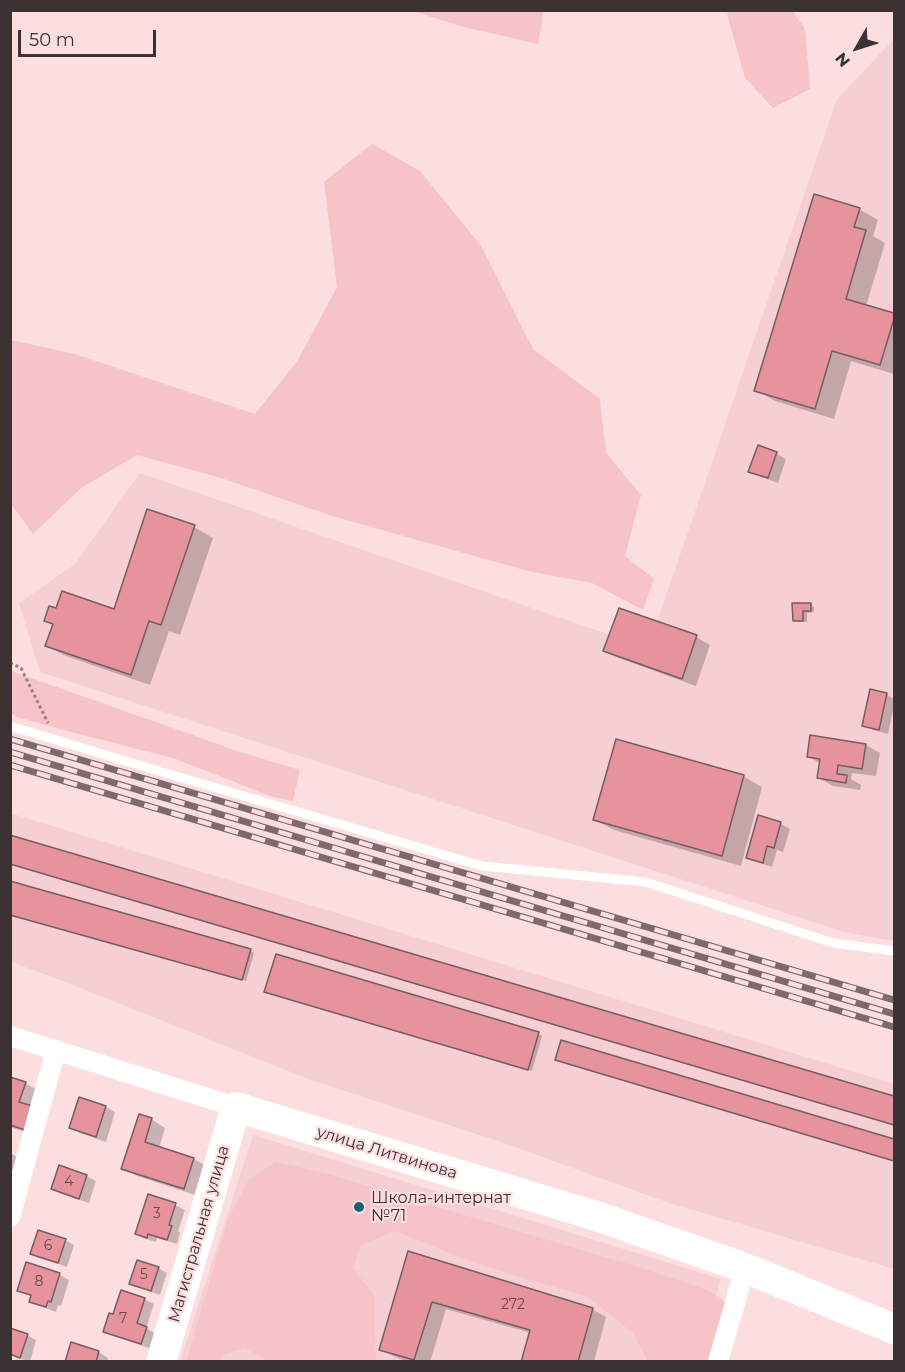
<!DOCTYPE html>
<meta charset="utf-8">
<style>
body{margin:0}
#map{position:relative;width:905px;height:1372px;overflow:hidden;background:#fcdee1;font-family:Montserrat,sans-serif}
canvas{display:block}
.frame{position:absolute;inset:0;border:12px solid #3d3233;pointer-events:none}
.north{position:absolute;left:827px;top:18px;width:60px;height:60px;-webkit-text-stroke:4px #fcdee1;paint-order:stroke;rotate:231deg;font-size:16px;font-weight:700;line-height:24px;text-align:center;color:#3d3233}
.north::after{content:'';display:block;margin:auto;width:21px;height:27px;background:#3d3233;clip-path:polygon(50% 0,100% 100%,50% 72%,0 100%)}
.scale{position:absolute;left:18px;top:30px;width:138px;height:27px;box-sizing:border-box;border:3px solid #3d3233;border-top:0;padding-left:8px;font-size:18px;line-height:21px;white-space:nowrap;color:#3d3233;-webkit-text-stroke:4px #fcdee1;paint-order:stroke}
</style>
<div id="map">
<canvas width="905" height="1372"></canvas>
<div class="frame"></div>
<div class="north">N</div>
<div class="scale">50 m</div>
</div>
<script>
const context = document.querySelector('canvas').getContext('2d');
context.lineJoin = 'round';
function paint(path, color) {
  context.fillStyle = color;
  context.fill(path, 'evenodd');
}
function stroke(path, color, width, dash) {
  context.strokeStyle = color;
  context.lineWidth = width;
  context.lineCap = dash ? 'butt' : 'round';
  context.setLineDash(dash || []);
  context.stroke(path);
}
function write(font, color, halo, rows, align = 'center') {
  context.font = font + ' Montserrat,sans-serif';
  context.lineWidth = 4.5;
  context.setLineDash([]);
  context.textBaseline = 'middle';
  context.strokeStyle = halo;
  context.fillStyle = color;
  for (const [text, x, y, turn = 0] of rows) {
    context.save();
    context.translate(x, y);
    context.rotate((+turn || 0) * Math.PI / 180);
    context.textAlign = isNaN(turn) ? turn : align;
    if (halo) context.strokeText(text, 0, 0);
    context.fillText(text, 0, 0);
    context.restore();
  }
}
paint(new Path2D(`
 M894,39v902l-50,-9 -804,-260 -21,-69 56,-39 65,-91 508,175 189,-549z
 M10,813l884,271v185l-225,-66 -165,-60 -193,-63 -248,-99 -52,-19z
 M253,1135l468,144 -22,82 -519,1z`), '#f5cfd3');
paint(new Path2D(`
 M413,11h131l-6,33 -78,-18z
 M727,11h66l12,18 5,60 -37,19 -28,-30 -17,-60z
 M372,144l48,27 62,76 51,102 67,50 6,54 35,42 -16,61 29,23 -11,31 -51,-27 -64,-12 -196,-55 -111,-38 -84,-23 -56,33 -48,46 -22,-30v-164l64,14 180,60 43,-54 39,-73 -13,-105z
 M11,671l162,57 64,23 63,19 -7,31 -20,-4 -100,-39 -99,-25 -57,-16 -6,-4z
 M276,1162l48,11 311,93 70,23 29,18 -17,54h-69l-15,-28 -45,-36 -114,-34 -79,-32 -34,14 -8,23 22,29v43l1,21h-108l-23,-13 -23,7 -1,6 -35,1 42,-143 21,-40z`), '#f6c3c9');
paint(new Path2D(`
 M859,209l19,11 -5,16 12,7 -19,63 28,9v59l-43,-13 -17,58 -59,-18 -19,-11z
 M759,447l18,7 9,5 -8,24 -19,-7 -9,-5z
 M194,527l19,11 -33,97 -11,-4 -19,54 -84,-29 -19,-10 7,-21 -8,-5 69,-10z
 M810,604l4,3v5l-7,1v9h-9l-4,-2v-15z
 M696,637l14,8 -14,41 -77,-28 -14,-8z
 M886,694l8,5v6l-6,29 -15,-4 -10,-5z
 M812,736l54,9 14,8 -4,23 -24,-3 -1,6 10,6 -1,5 -27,-4 -14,-8 2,-14 -13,-8z
 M743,776l19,11 -21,79 -127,-36 -19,-10z
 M780,823l10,6 -7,23 -6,-2 -5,17 -15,-5 -9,-5z
 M10,837l884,261v27l-884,-261z
 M10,915l240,36 4,2 -8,28z
 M266,992l272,42 4,2 -10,35 -262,-77z
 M10,1078l15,5 14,8v46l-29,-10z
 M80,1099l26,8 9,5 -9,30 -26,-9 -9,-5z
 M151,1119l14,9 -6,20 35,11 14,8 -10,29 -61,-20 -14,-8z
 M10,1153l16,9 -16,54z
 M86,1176l10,5 -7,22 -27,-9 -9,-5z
 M175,1205l10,5 -7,21 2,2 -3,11 -20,-6 -1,4 -10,-3 -9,-5z
 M65,1240l9,5 -7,22 -26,-9 -9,-5z
 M409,1253l183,56 14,8 -12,45h-72l9,-29 -85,-24 -16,53h-21l-14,-5 -15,-8z
 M27,1264l33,11 9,5 -8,26 -3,-1 -2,7 -16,-6 -9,-5 1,-4 -13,-7z
 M158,1268l9,5 -7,22 -20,-7 -9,-5z
 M144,1299l10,5 -8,24 10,6 -5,15 -37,-13 -10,-5 10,-15z
 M10,1330l17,5 9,5 -6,22 -20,-7z
 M72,1344l27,8 9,6 -1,4h-41z`), '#0003');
const building = new Path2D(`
 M814,194l46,14 -6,19 12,3 -20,69 48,14v6l-14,46 -48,-14 -17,58 -61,-18z
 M758,445l19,7 -9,26 -20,-6z
 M147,509l48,16 -34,100 -12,-4 -18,54 -86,-29 8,-22 -9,-3 5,-15 7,2 6,-17 52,18z
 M792,603h19v8h-8v10h-10z
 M619,608l78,27 -15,44 -79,-28z
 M870,689l17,4 -8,37 -17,-4z
 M810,735l56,9 -4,25 -24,-4 -1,9 10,1 -1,8 -29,-5 3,-19 -13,-2z
 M616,739l128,36 -22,81 -129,-36z
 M758,815l23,7 -7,26 -7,-2 -4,17 -17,-5z
 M10,835l884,261v29l-884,-261z
 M10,881l241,68 -9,31 -232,-65z
 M276,954l263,78 -11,38 -264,-78z
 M561,1040l333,99v22l-339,-101z
 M10,1077l16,5 -7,20 14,4 -8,24 -15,-5z
 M79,1097l27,9 -10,31 -27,-9z
 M139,1114l13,4 -7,24 49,16 -10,31 -63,-20z
 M59,1165l28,10 -8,24 -28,-10z
 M148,1194l28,9 -7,22 3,1 -5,14 -19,-6 -1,4 -12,-4z
 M38,1230l28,9 -8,24 -28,-9z
 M408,1251l185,57 -15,54h-57l9,-32 -98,-28 -18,58 -35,-10z
 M137,1260l22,7 -8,24 -22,-7z
 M26,1262l34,11 -9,29 -3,-1 -2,6 -17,-5 2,-7 -14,-4z
 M121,1290l24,8 -8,25 10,4 -6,17 -38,-12 6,-19 4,1z
 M10,1328l18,6 -8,24 -10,-4z
 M71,1342l28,9 -3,11h-31z`);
paint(building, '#e7939e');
stroke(building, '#765d60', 1.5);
stroke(new Path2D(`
 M10,663l11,5 27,55`), '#958183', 3, [3, 3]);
stroke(new Path2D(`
 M10,726l142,43 330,97 164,16 187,61 61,8`), '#fff', 9);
stroke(new Path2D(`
 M10,1036l226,71
 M10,1217l46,-167
 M718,1362l27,-94`), '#fff', 20);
stroke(new Path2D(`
 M161,1362l75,-255 360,109 149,52 149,61`), '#fff', 30);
const rail = new Path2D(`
 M10,739l884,261
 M10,752l884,262
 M10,765l884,262`);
stroke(rail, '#7c6a6c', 7);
stroke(rail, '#fcdee1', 4.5, [14]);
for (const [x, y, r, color] of [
 [359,1207,6,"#1e5f74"]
]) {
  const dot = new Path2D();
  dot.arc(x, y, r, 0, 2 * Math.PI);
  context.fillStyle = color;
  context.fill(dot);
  stroke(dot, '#fcdee1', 2);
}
write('14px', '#684a4e', null, [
 ["4",69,1182],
 ["3",157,1214],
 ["6",48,1246],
 ["5",144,1275],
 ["8",39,1282],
 ["272",513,1305],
 ["7",123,1319]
]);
write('16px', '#3d3233', '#fcdee1', [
 ["улица Литвинова",387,1153,17],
 ["Магистральная улица",199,1234,-74]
]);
write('16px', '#3d3233', '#fcdee1', [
 ["Школа-интернат",371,1198],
 ["№71",371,1216]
], 'left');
</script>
